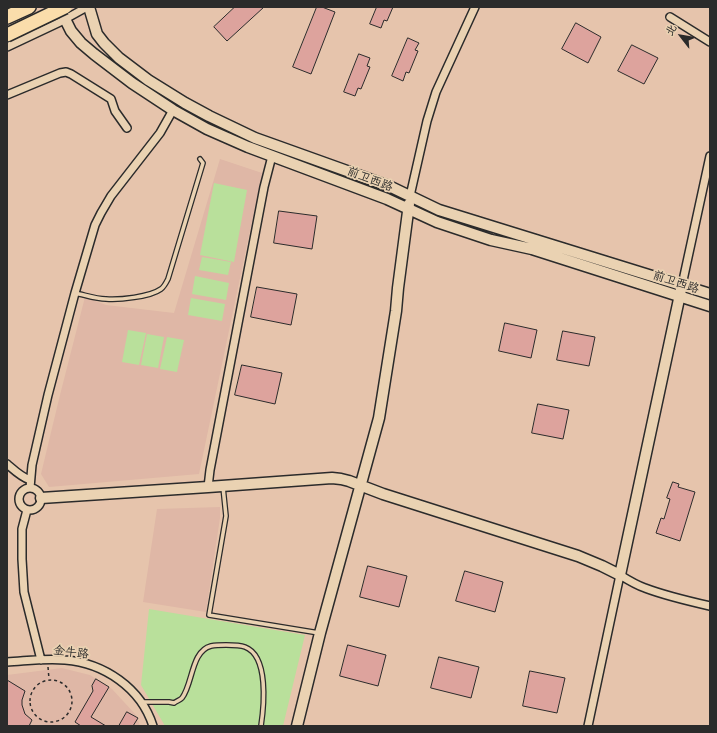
<!DOCTYPE html>
<meta charset="utf-8">
<style>
body{margin:0}
#map{position:relative;width:717px;height:733px;overflow:hidden;background:#e6c4ac;font-family:Mali,"LXGW WenKai TC",sans-serif}
canvas{display:block}
.frame{position:absolute;inset:0;border:8px solid #2b2b2b;pointer-events:none}
.north{position:absolute;left:661px;top:16px;width:40px;height:40px;-webkit-text-stroke:3px #ead2b2;paint-order:stroke;rotate:301deg;font-size:11px;font-weight:700;line-height:16px;text-align:center;color:#2b2b2b}
.north::after{content:'';display:block;margin:auto;width:14px;height:18px;background:#2b2b2b;clip-path:polygon(50% 0,100% 100%,50% 72%,0 100%)}
</style>
<div id="map">
<canvas width="717" height="733"></canvas>
<div class="frame"></div>
<div class="north">北</div>
</div>
<script>
const context = document.querySelector('canvas').getContext('2d');
context.lineJoin = 'round';
function paint(path, color) {
  context.fillStyle = color;
  context.fill(path, 'evenodd');
}
function stroke(path, color, width, dash) {
  context.strokeStyle = color;
  context.lineWidth = width;
  context.lineCap = dash ? 'butt' : 'round';
  context.setLineDash(dash || []);
  context.stroke(path);
}
function write(font, color, halo, rows, align = 'center') {
  context.font = font + ' Mali,"LXGW WenKai TC",sans-serif';
  context.lineWidth = 3.5;
  context.setLineDash([]);
  context.textBaseline = 'middle';
  context.strokeStyle = halo;
  context.fillStyle = color;
  for (const [text, x, y, turn = 0] of rows) {
    context.save();
    context.translate(x, y);
    context.rotate((+turn || 0) * Math.PI / 180);
    context.textAlign = isNaN(turn) ? turn : align;
    if (halo) context.strokeText(text, 0, 0);
    context.fillText(text, 0, 0);
    context.restore();
  }
}
paint(new Path2D(`
 M220,159l42,14 -63,301 -150,13 -8,-13 19,-79 25,-98 21,8 68,8z
 M220,507v11l-14,94 -63,-10 14,-93z
 M62,668l28,7 22,14 24,26 4,11h-133v-51z`), '#dfb7a6');
paint(new Path2D(`
 M214,183l33,7 -13,72 -34,-7z
 M202,257l29,5 -3,13 -29,-5z
 M195,276l34,7 -3,17 -34,-6z
 M191,298l34,6 -3,17 -34,-6z
 M128,330l18,3 -7,32 -17,-3z
 M147,334l17,3 -6,31 -17,-3z
 M167,337l17,3 -7,32 -17,-3z
 M149,609l156,26 -22,91h-118l-24,-41z`), '#b9e09b');
const building = new Path2D(`
 M235,7h29l-37,34 -13,-14z
 M317,7h5l13,5 -24,62 -18,-7z
 M377,7h16l-6,14 -3,-1 -3,8 -11,-4z
 M576,23l25,14 -13,26 -26,-14z
 M408,38l11,5 -4,7 3,1 -9,22 -3,-1 -3,9 -11,-5z
 M632,45l26,13 -14,26 -26,-13z
 M359,54l11,4 -3,8 3,1 -9,22 -3,-1 -3,8 -11,-4z
 M279,211l38,5 -5,33 -38,-6z
 M257,287l40,7 -6,31 -40,-8z
 M505,323l32,7 -6,28 -32,-7z
 M563,331l32,6 -6,29 -32,-6z
 M242,365l40,8 -7,31 -40,-9z
 M538,404l31,6 -6,29 -31,-6z
 M673,482l6,2 -1,3 17,5 -15,49 -24,-8 5,-15 3,1 6,-20 -3,-1z
 M368,566l39,10 -8,31 -39,-10z
 M465,571l38,11 -8,30 -39,-11z
 M348,645l38,10 -8,31 -38,-10z
 M439,657l40,10 -8,31 -40,-10z
 M530,671l35,7 -8,35 -34,-7z
 M96,679l13,8 -18,30 15,9h-25l-6,-4 18,-31 -1,-5z
 M7,680l18,11 -3,9v5l3,9 7,6 -3,6h-22z
 M127,712l11,6 -5,8h-14z`);
paint(building, '#dda39d');
stroke(building, '#2b2b2b', 1);
const lane = new Path2D(`
 M75,293c10,2 21,6 31,6 13,1 44,-2 55,-10 3,-2 5,-6 7,-10l35,-116 -3,-4
 M223,487l3,29 -17,99 110,18
 M141,702h28l5,1c3,-2 6,-3 8,-5 11,-14 9,-47 29,-52 5,-1 10,-1 15,-1 6,0 14,0 19,2 24,9 19,59 16,79`);
const street = new Path2D(`
 M670,17l40,25
 M7,47l53,-25 27,-15
 M7,95l53,-22 6,-1 5,2 40,25 4,12 12,17
 M410,196l17,-75 9,-29 39,-85
 M682,285l28,-129
 M7,464c7,6 14,13 23,16
 M208,487l2,-17 54,-283 8,-31
 M30,488l2,-23 16,-70 27,-102 20,-68 6,-12 10,-17 49,-63 13,-23
 M19 499a11 11 0 1 1 22 0a11 11 0 1 1-22 0Z
 M27,510l-5,19v30l2,33 17,68
 M7,662c19,-1 39,-4 58,-2 39,3 76,28 88,66
 M588,726l32,-151c8,5 16,10 25,13 21,8 43,13 65,18`);
const secondary = new Path2D(`
 M61,7l4,12 6,12 10,12 13,11 38,29 41,27 34,19 41,18 139,52 50,23 54,18 41,9 178,57
 M89,7l8,27 7,9 15,15 29,22 37,23 24,13 46,22 134,48 50,24 271,84
 M41,498l167,-11 124,-9 9,1 8,2 34,13 195,62 24,10 18,9 62,-290
 M297,726l23,-93 59,-215 17,-107 2,-23 11,-84`);
const highway = new Path2D(`
 M7,17l22,-10`);
stroke(lane, '#2b2b2b', 6);
stroke(street, '#2b2b2b', 10);
stroke(secondary, '#2b2b2b', 13);
stroke(highway, '#2b2b2b', 16);
stroke(new Path2D(`
 M48,667l1,12
 M30 701a21 21 0 1 1 42 0a21 21 0 1 1-42 0Z`), '#2b2b2b', 1.5, [3, 3]);
stroke(lane, '#ead2b2', 3.5);
stroke(street, '#ead2b2', 7);
stroke(secondary, '#ead2b2', 10);
stroke(highway, '#faddab', 13);
const highwayBridge = new Path2D(`
 M7,35l58,-28`);
stroke(highwayBridge, '#2b2b2b', 16, []);
stroke(highwayBridge, '#faddab', 13);
write('12px', '#2b2b2b', '#ead2b2', [
 ["前卫西路",370,179,21],
 ["前卫西路",676,282,18],
 ["金牛路",71,652,7]
]);
</script>
